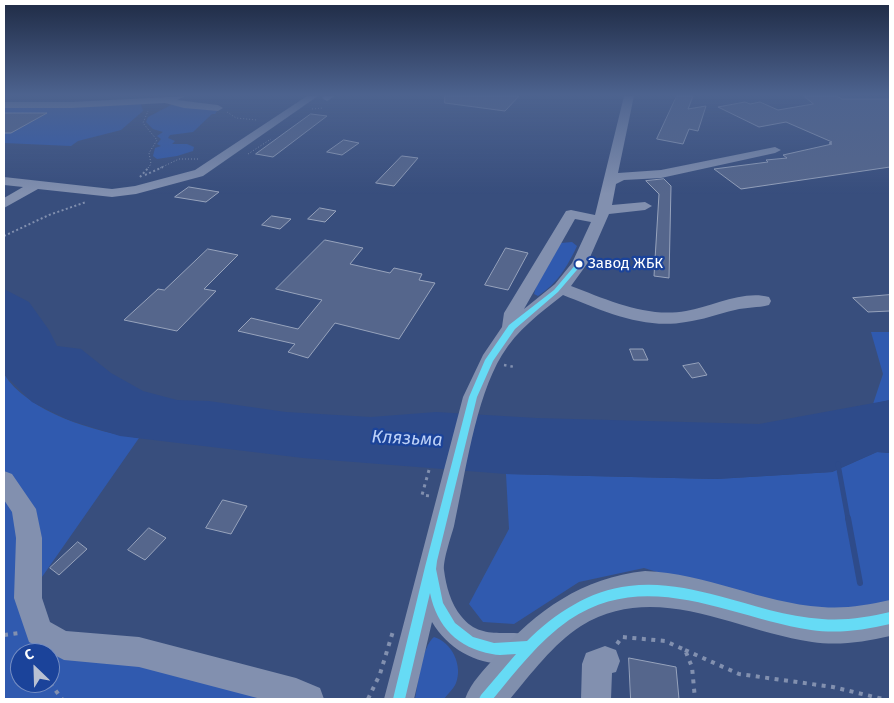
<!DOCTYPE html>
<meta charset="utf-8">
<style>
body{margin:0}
#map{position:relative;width:894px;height:703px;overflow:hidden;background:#384e7d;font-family:"Fira Sans",sans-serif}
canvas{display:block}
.frame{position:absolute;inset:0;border:5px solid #fff;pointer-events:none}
.north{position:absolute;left:10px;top:643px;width:50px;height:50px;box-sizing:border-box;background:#1b439a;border:1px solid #768ec2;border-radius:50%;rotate:336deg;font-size:14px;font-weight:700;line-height:20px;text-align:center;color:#fff}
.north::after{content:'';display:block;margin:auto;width:18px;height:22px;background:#b9c1d2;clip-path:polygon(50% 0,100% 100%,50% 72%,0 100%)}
</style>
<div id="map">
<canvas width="894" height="703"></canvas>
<div class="frame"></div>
<div class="north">С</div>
</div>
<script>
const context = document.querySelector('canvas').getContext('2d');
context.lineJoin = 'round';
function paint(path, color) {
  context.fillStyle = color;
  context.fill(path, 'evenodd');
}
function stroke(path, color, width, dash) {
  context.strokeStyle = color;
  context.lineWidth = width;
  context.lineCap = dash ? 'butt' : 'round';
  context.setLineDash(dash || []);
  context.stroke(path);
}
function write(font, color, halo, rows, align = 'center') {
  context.font = font + ' "Fira Sans",sans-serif';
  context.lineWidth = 4.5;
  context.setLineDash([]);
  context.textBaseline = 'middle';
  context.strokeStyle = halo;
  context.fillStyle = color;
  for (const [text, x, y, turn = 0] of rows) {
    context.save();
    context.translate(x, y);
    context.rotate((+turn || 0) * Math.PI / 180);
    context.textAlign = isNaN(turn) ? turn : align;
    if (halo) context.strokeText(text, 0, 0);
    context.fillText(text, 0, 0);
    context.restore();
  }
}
paint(new Path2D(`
 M141,104l2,7 -22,19 -43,11 -7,5 -67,-3v-38z
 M171,105l48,3 -4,6h-3l-19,18 -23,3 -2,3 7,3 -3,3h15l7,3 -1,4 -16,5 -20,3 -4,-3 2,-8 6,-2 -4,-2 4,-5 -4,-3 6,-4 -10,-3 -7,-7 2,-5z
 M572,242l5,4c-10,21 -19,37 -39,50l-4,-2 2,-7 25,-44z
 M871,332h19v68l-17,4 10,-30z
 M4,374c23,38 93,59 135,64l-111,159 11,35 257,61 -4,6h-288zM20,653h30v30h-30z
 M877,452l13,1v153l-49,9 -125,-25 -72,-22 -65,14 -65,42 -31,-2 -14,-18 40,-75 -3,-55 210,5 116,-7z
 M434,637c18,5 29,29 22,46 -2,5 -8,11 -12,16h-29c3,-15 7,-53 19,-62z`), '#305aaf');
paint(new Path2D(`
 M4,289l25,13 20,28 8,16 24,3 30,24 32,18 34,9 32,1 77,11 85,5 65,-5 100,6 223,6 131,-24v53l-13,-1 -45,20 -116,7 -210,-5 -203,-16 -183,-22 -51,-16 -37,-18 -28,-28z`), '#2e4b8a');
stroke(new Path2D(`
 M838,464l10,55`), '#2e4b8a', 5);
stroke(new Path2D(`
 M848,518l12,65`), '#2e4b8a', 6);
const building = new Path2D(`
 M445,96h74l-14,15 -60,-8z
 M677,96h16l-5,13 18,-3 -8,25 -9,-2 -6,15 -26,-5z
 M804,96h33l5,3h48v68l-149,22 -27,-20 54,-7 -2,-2 21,-2 -4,-3 49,-11 -3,-1 3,-1 -46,-20 -27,5 -41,-20 27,-5 5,2 10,-2 18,8 35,-6z
 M4,113h43l-36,20h-7z
 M311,114l16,2 -54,41 -17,-3z
 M344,140l15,3 -17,12 -15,-3z
 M402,156l16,2 -24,28 -18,-3z
 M664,179l7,7 -2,92 -15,-2 5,-82 -13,-13z
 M189,187l30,5 -13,10 -31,-5z
 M320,208l16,3 -11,11 -17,-3z
 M272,216l19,3 -11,10 -18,-4z
 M325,240l38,8 -13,16 40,9 4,-5 28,6 -3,6 16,3 -36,56 -64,-16 -27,35 -20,-6 7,-8 -57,-13 13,-13 47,11 24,-29 -46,-11z
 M506,248l22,5 -20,37 -23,-5z
 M208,249l30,6 -34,34 12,2 -39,40 -53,-11 34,-31 6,1z
 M890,295v16l-22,1 -15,-14z
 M630,349h13l5,11h-14z
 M699,363l8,12 -15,3 -9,-12z
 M223,500l24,6 -16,28 -25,-6z
 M149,528l17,10 -21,22 -17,-10z
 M78,542l9,7 -28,26 -9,-7z
 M629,658l47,9 3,32h-48z`);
paint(building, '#55668c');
stroke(building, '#97a3bc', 1);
stroke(new Path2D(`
 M312,109l11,-1
 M227,112l9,6 21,2
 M248,154l23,-15
 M148,168l3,-4 -2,-11 8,-13 -14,-17 5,-12
 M160,168l19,-9h19`), '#8290af', 1, [1, 2]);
stroke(new Path2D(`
 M145,175l18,-8
 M140,177l9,-10
 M4,236l45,-21 37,-13`), '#8290af', 2, [2, 2.5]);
stroke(new Path2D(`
 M504,365l11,2`), '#8290af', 2.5, [2.5, 4]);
stroke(new Path2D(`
 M429,470l-7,25 8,1`), '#8290af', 3, [3, 4.5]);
stroke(new Path2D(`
 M4,635l16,-2
 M617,644l5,-7 43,4 20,9 7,17 3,32
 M685,650l54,24 94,13 50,12
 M50,683l12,16
 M368,699l12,-25 14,-46`), '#8290af', 4, [4, 5.5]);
paint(new Path2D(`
 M186,96l-9,4 41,5 5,3 -5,3 -34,-3 -19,-5 -93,5h-68v-6h68z
 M307,96h11l-115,80 -67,18 -24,3 -74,-8 -34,19v-10l19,-11 -19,-2v-8l108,12 23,-3 60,-16z
 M324,96h11l-8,5 -5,-3z
 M624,96h10l-16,77 43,-3 114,-23 6,3 -6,3 -114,25 -37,2 -8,4 -4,21 33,-3 7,4 -7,4 -36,4 -22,50 -16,22c37,14 75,32 115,25 26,-4 56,-21 83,-14l2,4 -2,4c-11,3 -23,2 -34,5 -17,4 -33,10 -49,12 -43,8 -85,-12 -123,-27 -23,18 -46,35 -61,60 -27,44 -37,121 -48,171 -3,11 -11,34 -10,44 2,16 7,34 17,46 22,28 50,10 76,21l5,10 -5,10c-39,17 -84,1 -105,-35l-18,77h-30l79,-302 20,-42 19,-28 2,-14 62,-102 5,-1 24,5zM575,219l16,3 -19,41 -17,21 -31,25z
 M4,471l8,3 24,35 6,29v60l8,24 16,9 73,6 157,41 24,10 4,11h-63l-122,-32 -75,-7 -35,-18 -15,-44 2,-60 -4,-26 -8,-12z
 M605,646l11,4 4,11 -4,11 -4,1 -1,26h-30l1,-35 4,-11z`), '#8290af');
paint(new Path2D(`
 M645,571c61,2 116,32 177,36 23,2 45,-2 68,-7v36c-26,6 -52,10 -78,6 -78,-11 -155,-62 -231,-16 -28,18 -50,48 -71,73h-45c6,-17 19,-29 31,-43 41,-46 86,-78 149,-85z`), '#808fad');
paint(new Path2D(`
 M579,262l3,2 -24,28 -43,37 -22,32 -16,36 -40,164 -1,8 7,34 12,20 18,14 21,6 33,-2c27,-27 63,-51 102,-55 30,-4 60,2 90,10 34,9 68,21 103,23 23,2 46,-2 68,-7v12c-26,6 -52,10 -79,6 -82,-13 -164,-63 -242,-10 -30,21 -53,51 -76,79h-14l2,-4 35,-41c-8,0 -16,2 -24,0 -34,-6 -55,-27 -62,-61l-25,106h-12l32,-132 44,-170 16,-37 24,-35 45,-35 23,-27z`), '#66dbf5');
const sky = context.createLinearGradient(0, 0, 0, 194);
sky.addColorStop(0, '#1f2b45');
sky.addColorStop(0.49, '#4d638f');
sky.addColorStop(1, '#4d638f00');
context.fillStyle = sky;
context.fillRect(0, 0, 894, 194);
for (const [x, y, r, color] of [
 [579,264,4.5,"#fff"]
]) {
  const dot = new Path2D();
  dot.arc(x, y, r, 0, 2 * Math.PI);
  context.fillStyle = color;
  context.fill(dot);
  stroke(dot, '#1b439a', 2);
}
write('15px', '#fff', '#1b439a', [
 ["Завод ЖБК",588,264]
], 'left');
write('italic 18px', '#bdd1f7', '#1b439a', [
 ["Клязьма",407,439,3]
]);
</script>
